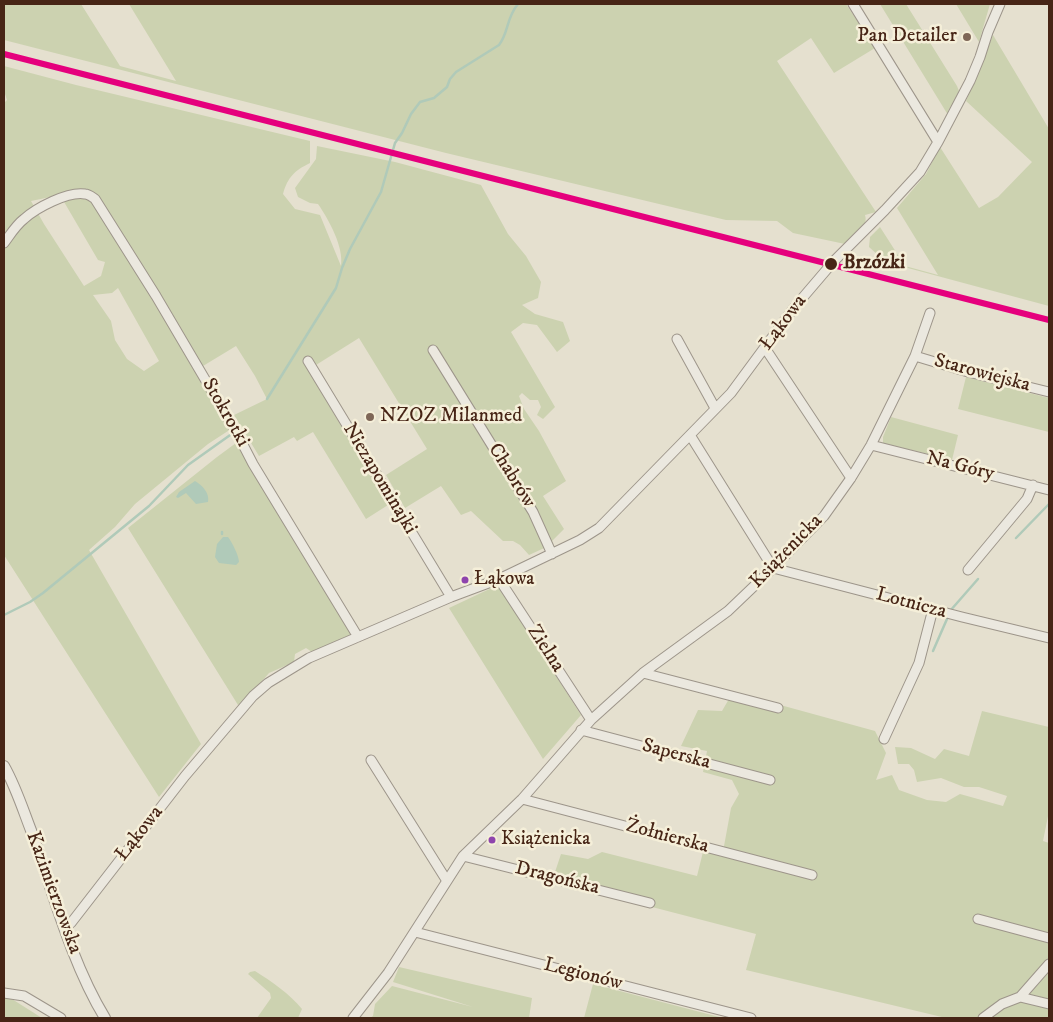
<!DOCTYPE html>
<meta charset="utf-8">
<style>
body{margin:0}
#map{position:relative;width:1053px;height:1022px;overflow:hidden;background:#e5e0cf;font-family:"IM FELL DW Pica",serif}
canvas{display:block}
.frame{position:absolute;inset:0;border:5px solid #472516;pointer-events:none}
</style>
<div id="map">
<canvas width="1053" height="1022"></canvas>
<div class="frame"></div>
</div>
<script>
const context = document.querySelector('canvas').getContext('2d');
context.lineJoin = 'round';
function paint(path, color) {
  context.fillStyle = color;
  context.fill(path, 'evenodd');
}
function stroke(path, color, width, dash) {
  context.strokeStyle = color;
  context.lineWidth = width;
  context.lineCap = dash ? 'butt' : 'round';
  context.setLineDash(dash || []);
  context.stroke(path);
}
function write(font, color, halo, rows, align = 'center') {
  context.font = font + ' "IM FELL DW Pica",serif';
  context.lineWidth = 5;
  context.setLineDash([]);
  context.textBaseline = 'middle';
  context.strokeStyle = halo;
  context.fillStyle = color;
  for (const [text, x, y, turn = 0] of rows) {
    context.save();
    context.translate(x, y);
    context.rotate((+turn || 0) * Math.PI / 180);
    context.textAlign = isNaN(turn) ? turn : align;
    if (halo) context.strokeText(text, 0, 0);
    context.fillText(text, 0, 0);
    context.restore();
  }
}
paint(new Path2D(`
 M4,4h77l39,62 56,15 -47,-77h717l29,44 -41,25 -23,-35 -34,23 99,151 -11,3c4,13 -11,21 -20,29l-52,-11 -16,-12 -51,-1 -280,-67 -442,-113z
 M880,4h26l51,82 2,5 -7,15h-1l-3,5v4z
 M956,4h34l-11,38z
 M993,35l56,94v177l-156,-42 -15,-9 -9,-8 1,-10 10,-10 25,39 33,9 -41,-67 29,-34 14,-27 39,61 19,-11 34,-35 -66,-61z
 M4,66l72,19 234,56v22c-16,8 -22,14 -27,31l12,15 25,6 21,51c3,-19 -12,-46 -23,-62l-8,-1 -12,-6 -3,-9 21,-29 1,-13 78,16 86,23 27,49 18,22 15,26 -3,16 -16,7 13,9 28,8 7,19 -13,11 -20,-27 -14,-2 -12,9 44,75 -12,12 -6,-4 4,-8 -3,-7h-8l-8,-7 -3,3 5,13 15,22 27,50 -23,15 21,33 -12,12 1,3 -24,11 -9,-10 -7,-4h-10l-32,-30 -10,4 -20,-29 -36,22 -19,-33 41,-26 -68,-111 -51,32 80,135 -22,14 -53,-87 -16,9 -3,-4 -35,19 -25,-41 33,-16 -12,-23 -19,-30 -33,20 -6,6 34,57 -23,15 -73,60 -20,23 -26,23 112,194 -42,53 -155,-242v-452l3,-3 -3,-9zM60,195l38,65 7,2 -4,14 -17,10 -40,-62 -13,-23zM118,288l41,73 -15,10 -17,-12 -12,-19 -4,-19 -18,-26 19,-2z
 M966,377l83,21v34l-91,-23z
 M891,417l67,18 -6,25 -69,-17v-6z
 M236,443l116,188 -2,4 -38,17 -6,-4 -11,6 -1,8 -25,11 -27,31 -4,1 -110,-177 89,-71z
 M498,585l83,130 -38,44 -94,-151z
 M733,692l142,39 11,22 -10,27 16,-5 7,15 28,10 19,2 14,-8 43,12 4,-10 -28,-9h-15l-23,-9 -24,4 -3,-12 -5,-6h-11l-3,-17 16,1 24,11 9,-10 25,7 13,-45 67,16v84l-6,30 6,2v175h-103l-200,-48 10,-36 -204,-53 9,-27 27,5 14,-7 95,24 7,-28 18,9 9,-49 8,-14 -7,-14 -29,-8 4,-21 -26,-5 17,-36 24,1z
 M399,967l133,31 -3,20h-159l3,-2 2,-12 17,-18 81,21 -80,-25z
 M255,971c16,10 35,23 47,38l-4,9h-41l14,-20 -1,-5 -22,-19 2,-2z
 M593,984l130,34h-139z
 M4,994l38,24h-38z`), '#ccd2b0');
paint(new Path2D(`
 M195,481c7,4 15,12 13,21l-12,2 -10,-11 -8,5 -2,-1 3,-5z
 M223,537h5c4,5 11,19 11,25l-3,3 -17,-2 -4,-6 2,-13z`), '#b0cab9');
stroke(new Path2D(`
 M267,399l69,-111 6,-20 8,-19 31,-57 14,-49 7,-10 9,-19 9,-12 14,-4 13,-11 3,-8 6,-7 43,-27c10,-13 7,-27 19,-41
 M222,532v2
 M1016,538l33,-34
 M950,611l28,-32
 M4,615l26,-13 13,-9 106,-87 39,-41 45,-32
 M933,651l14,-32`), '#b0cab9', 2.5);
const minor = new Path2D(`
 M853,4l85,138
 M4,243c6,-8 12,-18 20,-24 12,-11 44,-28 61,-25 4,0 7,3 10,5l61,97 83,141 14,27 105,173
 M677,339l38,69
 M765,348l86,130
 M433,350l100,162 19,42
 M915,356l53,16 81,20
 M308,361l143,236
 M690,435l83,133 189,49 87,21
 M871,445l178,45
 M968,570l59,-71 6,-14
 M499,579l92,141
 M643,673l135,35
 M581,730l189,50
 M884,739l35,-76 14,-54
 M371,760l76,121
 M522,799l290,76
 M463,856l187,47
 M978,919l71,19
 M65,925l6,-2 114,-147 68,-80 15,-13 41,-25 142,-61 48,-18 81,-39 19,-12 132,-135 62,-84 41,-48 51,-51 35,-38 18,-30 32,-61 10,-24 8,-25 12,-28
 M415,932l336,86
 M1049,964l-29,33 29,7
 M4,993l20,3 37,22
 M353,1018l35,-45 75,-117 59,-57 69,-79 52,-47 85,-62 45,-43 51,-52 27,-38 20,-33 44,-89 15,-43
 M983,1018l19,-14 18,-7`);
const tertiary = new Path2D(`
 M4,766c12,21 19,44 28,67 21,60 40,131 73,185`);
stroke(minor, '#9d958a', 11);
stroke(tertiary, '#9d958a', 12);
stroke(minor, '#ebe8df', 9);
stroke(tertiary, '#ebe8df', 10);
stroke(new Path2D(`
 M4,54l1045,266`), '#e5007d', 6);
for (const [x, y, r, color] of [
 [967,37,5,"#7e6657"],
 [831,264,7,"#472516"],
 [370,417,5,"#7e6657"],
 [465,580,4.5,"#8e44ad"],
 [492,840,4.5,"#8e44ad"]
]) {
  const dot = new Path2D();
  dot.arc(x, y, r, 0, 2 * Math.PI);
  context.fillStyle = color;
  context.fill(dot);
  stroke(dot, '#f5efd9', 2);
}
write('19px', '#472516', '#f5efd9', [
 ["Łąkowa",474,580],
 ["Książenicka",501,840]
], 'left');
write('20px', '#472516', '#f5efd9', [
 ["Pan Detailer",957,37],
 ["NZOZ Milanmed",380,417,"left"]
], 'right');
write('bold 20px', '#472516', '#f5efd9', [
 ["Brzózki",843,264]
], 'left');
write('20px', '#472516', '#f5efd9', [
 ["Łąkowa",784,323,-53],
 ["Starowiejska",982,374,15],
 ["Stokrotki",225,413,60],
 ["Na Góry",960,467,14],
 ["Chabrów",511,476,58],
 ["Niezapominajki",379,479,59],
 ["Książenicka",787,552,-46],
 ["Lotnicza",911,604,15],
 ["Zielna",545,649,57],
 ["Saperska",676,755,15],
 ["Łąkowa",140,834,-52],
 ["Żołnierska",667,837,15],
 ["Dragońska",557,879,14],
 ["Kazimierzowska",53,893,70],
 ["Legionów",583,975,14]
]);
</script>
